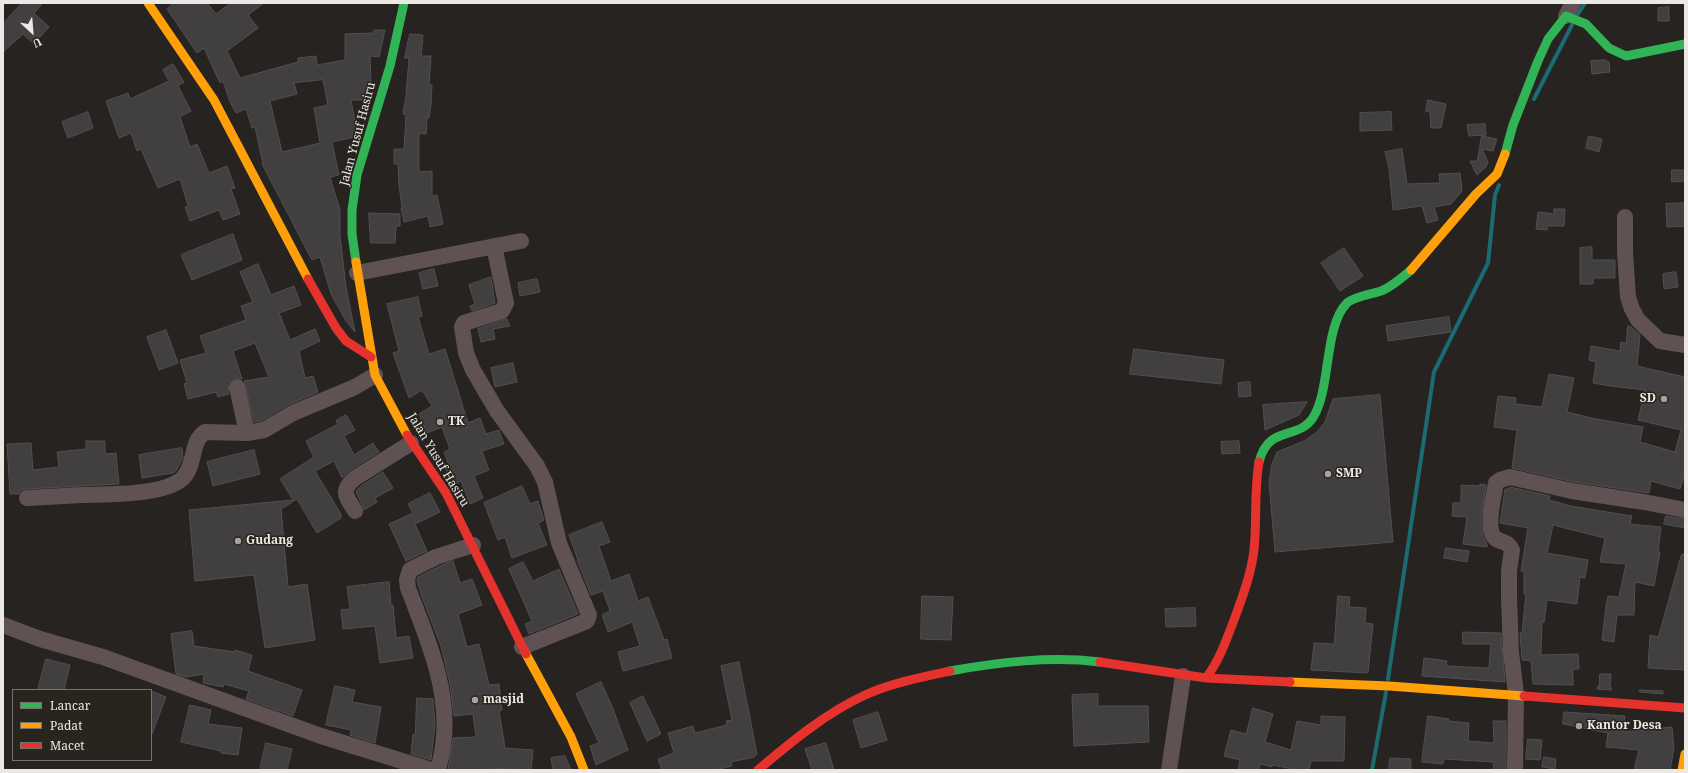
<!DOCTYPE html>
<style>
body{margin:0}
#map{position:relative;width:1688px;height:773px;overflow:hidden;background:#262320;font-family:"Noto Serif",serif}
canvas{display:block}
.frame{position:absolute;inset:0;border:4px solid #ece9e5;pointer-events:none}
.legend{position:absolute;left:12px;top:689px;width:140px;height:72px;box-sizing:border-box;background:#28241e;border:1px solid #76736e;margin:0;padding:5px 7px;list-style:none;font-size:12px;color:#ece9e5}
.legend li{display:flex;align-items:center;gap:8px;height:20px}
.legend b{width:20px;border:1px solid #76736e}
.north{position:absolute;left:12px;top:12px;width:40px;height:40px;-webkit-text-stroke:3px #28241e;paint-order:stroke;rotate:154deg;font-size:11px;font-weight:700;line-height:16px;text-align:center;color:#ece9e5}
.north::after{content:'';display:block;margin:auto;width:14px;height:18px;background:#ece9e5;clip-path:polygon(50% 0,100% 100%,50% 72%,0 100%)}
</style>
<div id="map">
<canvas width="1688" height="773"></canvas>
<div class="frame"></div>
<ul class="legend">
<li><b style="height:5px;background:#30b455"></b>Lancar</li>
<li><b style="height:5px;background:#ff9f0a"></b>Padat</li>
<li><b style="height:5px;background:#e5322d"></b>Macet</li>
</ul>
<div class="north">U</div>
</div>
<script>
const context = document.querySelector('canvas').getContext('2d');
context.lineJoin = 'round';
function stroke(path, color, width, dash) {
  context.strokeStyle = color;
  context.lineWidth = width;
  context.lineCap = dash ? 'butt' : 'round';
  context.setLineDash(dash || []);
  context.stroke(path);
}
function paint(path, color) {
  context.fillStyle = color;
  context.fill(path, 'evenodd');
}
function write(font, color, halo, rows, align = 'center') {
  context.font = font + ' "Noto Serif",serif';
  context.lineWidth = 3;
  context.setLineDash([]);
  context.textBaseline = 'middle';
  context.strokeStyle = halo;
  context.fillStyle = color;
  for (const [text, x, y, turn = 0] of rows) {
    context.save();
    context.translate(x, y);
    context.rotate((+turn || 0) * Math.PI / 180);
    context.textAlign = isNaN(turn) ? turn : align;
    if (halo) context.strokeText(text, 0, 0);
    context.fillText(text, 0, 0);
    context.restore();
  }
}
stroke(new Path2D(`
 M1578,14l7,-11
 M1534,99l38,-74
 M1388,679l46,-307 54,-109 7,-68 4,-10
 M1372,770l14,-78`), '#1c6a73', 4);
const building = new Path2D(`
 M22,3h21l-9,10 15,14 -15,17 -11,-10 -20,18v-28z
 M174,3h33l9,11 15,-11h33l-16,12 10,13 -31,23 13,27 58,-16v-4l18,-2 1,9 28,-5v-26l28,-1 1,-3h11l-6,27 -9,-1 1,29 -5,15h-15l6,33 -2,4 -23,5 7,33 -9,2 10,33v25l6,52 9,45 -9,-11 -15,-27 -11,-37 -8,3 -50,-96h1l-8,-37 -3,1 -6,-19 -10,4 -6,-11 -7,-21 -3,2 -16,-35 -7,5 -30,-44zM323,80l5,25 -14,3 6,35 -38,9 -12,-51 27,-7 -3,-11z
 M1669,7v14h-11v-13z
 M410,34l13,1 -2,21h10l-2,29h3l-1,20 -2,13h-2l-1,16 -7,-1v39l13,-1v25l5,-1 6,29 -13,3 -2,-11 -24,6 -3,-14 1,-1 -3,-22 -1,-21h-4v-15h10l2,-34 -3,-1 3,-18 3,-38h-4z
 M1605,60l4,2 1,10 -18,2 -1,-13z
 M173,64l11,18 -6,4 13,25 -11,6 10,30 7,-3 12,29 18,-7 8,22 -4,1 9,25 -17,6 -4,-10 -29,11 -5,-14 3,-1 -8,-27 -22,9 -17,-39 -4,2 -6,-18 -12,5 -13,-37 22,-8 2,6 39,-18 -6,-11z
 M1428,100l18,4 -5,24h-10l-1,-16 -4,-1z
 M88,112l5,16 -25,10 -6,-16z
 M1391,112l1,18 -32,1v-18z
 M1485,124l1,11 -17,1 -2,-11z
 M1482,136l15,3 -4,12 -11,-2 6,13 -2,5 -9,8 -7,-14h7z
 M1589,136l13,3 -3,13 -13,-4z
 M1402,149l5,35 33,-1 -1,-9 21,-1 2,18 -11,13 -17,3 4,13 -11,3 -5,-17 -29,4 -4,-42 -4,-16z
 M1672,170h13v11l-13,1z
 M1685,203v23l-18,1 -1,-23z
 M1554,209h11l-1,17h-17v4l-11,-1 2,-17 16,2z
 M369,213l31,1v12h-4l-1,17h-24z
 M233,234l9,26 -50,20 -11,-25z
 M1592,247v13h23v18h-22v6h-13v-36z
 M1344,248l19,28 -23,15 -19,-28z
 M258,264l13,31 23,-9 7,19 -22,8 11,27 25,-11 5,12 -21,10 6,27 8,-2 5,16 -30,13 -27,16 -7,1 -10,-41 25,-4 -14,-34 -22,8 9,28 -7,-1 -4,2 -3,4 1,10 -11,3 -2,-5 -28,7 -4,-15 3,-1 -7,-23 26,-7 -6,-17 46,-16 -5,-14 12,-4 -13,-30z
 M434,269l4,17 -15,3 -4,-16z
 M1676,272l2,15 -14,2 -1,-15z
 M491,277l4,26 -23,8 -2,-5 5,-2 -6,-19z
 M537,279l3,13 -20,4 -2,-13z
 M418,297l4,19 -4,1 11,37 16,-5 23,74 12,-5 6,16 13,-4 5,14 -22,7 7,19 -15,6 9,22 -13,6 -9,-23 -6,3 -9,-14 4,-2 -6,-16 6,-3 -8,-22 -15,6 -8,-19 13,-8 -10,-16 -13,8 -16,-45 6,-2 -12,-47z
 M1449,317l2,15 -63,9 -2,-15z
 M507,319l3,7 -17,3 2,10 -14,3 -3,-13z
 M1628,326l3,1 9,8 -3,31 48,11v96l-5,16 -29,-8 -2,12 -75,-11 -62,-14 5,-38 -23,-3 4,-31 18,2 -1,6 27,3 7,-33 25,4 -7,34 29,7 47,8 -3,15 35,10 6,-22 -43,-10 7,-30 -35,-4 -17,-3 3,-21 -7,-2 2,-14 29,5 1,-9 5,1z
 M166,330l12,33 -19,7 -12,-33z
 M1134,349l90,11 -3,24 -91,-10z
 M513,363l4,19 -22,5 -4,-19z
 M1250,382l1,14 -12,1 -1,-14z
 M1380,395l13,147 -118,10 -6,-70 3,-18 5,-12 27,-11 12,-8 9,-11 8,-23z
 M1307,402l-8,13 -34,15 -2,-25z
 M346,415l9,15 -11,6 10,19 19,-12 6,9 -29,18 -8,8 -8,-17 -19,10 26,43v4l-24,15 -20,-34 -16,10 7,78 19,-3 8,56 -50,8 -11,-73 -59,6 -6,-71 104,-10 -13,-21 34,-22 -8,-16 32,-17 -2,-3z
 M86,441h19v13l11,-1 3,31 -93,5 -4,1 -3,4h-9l-3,-50 24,-1 2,27 26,-3 -2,-15 29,-3z
 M1239,441l1,12 -18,1 -1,-12z
 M182,448l1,10 -7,13 -3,2 -31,5 -3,-23z
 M254,450l6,24 -47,12 -6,-24z
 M383,472l10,16 -18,10 2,4 -13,8 -8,-19 5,-5z
 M1480,484l6,1 -5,35 2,16 4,8v3l-24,-3 4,-27 -15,-1 1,-13h8v-18l19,1z
 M522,486l8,18 8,-3 6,19 -6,3 9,22 -35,13 -7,-21 -7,3 -14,-37z
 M1510,487l40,9 -1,4 22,6 61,10 -2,8 31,3 -3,25h2l-6,34 -19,-4 -1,33h-17l-3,27 -12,-2 4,-34 2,-10 11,1 7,-33 -26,-2 5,-24 -52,-13 -6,28 41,7 -3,18 -5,-1 -3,27 -30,-4 -3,22h-2l-1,33 37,-1 1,15h-6v16l-40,-1 -2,-23 -9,-1 -2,-27h2l4,-39h-2v-22l-3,-1 7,-43 -28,-5 5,-34h4z
 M430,493l10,19 -25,12 12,27 -21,10 -17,-37 24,-11 -5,-9z
 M1666,516l19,3v9l-21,-4z
 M602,522l8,20 -11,4 12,35 18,-7 9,27 10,-4 16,43 3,-1 5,19 -49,13 -5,-19 22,-6 -8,-24 -24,10 -6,-17 8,-4 -7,-20 -12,4 -14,-35h1l-9,-25z
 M1446,548l23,3 -2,11 -23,-4z
 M1682,554l3,1v115l-37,-2 2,-33 8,2z
 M453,561l7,22 12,-4 10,26 -24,9 9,33 12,-3 10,41 10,-1 3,26 -3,1 6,37 28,2 -2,20 -46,-2v2h-37l5,-32 23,-1 -3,-23 -19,2 -4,-32 -9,-38 -19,-49 -5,-17 1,-3 22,-11z
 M523,562l10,19 26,-12 19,45 -49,20 -4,-10 7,-3 -23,-52z
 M389,582l2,23h2l3,33 13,-2 4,22 -33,5 -5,-37 -32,3 -2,-19 9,-1 -3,-22z
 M922,596l31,1 -2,43 -30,-1z
 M1338,596l12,1 -1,10 17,1 -1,15 8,1 -5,49 -57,-3 3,-27 20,1z
 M1195,608l1,18 -30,1 -1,-18z
 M192,631l2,15 41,6v-2l17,5 -4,16 54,19 -9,26 -47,-17 3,-8 -25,-7 -1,3 -20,-4 1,-9 -18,3 -10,-3 -5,-40z
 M1463,632l38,1 4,49 -83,-6 2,-18 23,3 -1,5 43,2 2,-24h-28z
 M46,659l24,6 -6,25h-26z
 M739,662l18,92 -3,3 -23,5 1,4 -16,4h-54l-4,-11 16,-6 -6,-20 25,-7 2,7 32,-8 -1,-4 6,-1 -11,-54z
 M1600,674h11l-1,13 2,1 -1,2 -14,-1 1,-3h1z
 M601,682l11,24 16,44 -32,15 -6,-19 9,-3 -23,-49z
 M335,686l20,4 -3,12 29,5 -6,36 -25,-8 1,-5 -25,-5z
 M1640,690l23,1v3l-23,-2z
 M151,691l15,6 -14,37h-1z
 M1098,694v12h50l1,36 -75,4 -2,-51z
 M643,696l18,38 -14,7 -17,-38z
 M417,698l16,1 2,26 -4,35 -20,-6 2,-20 2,1z
 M190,705l21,5 -3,14 34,4 -4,27 -17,-2v-2l-40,-9z
 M1253,708l20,6 -8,28 26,8 6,-29 24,4v-9l24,1 -1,44h-33l-2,9h-11l-26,-5v2l-12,-3 -1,6h-21l2,-10 -16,-4 7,-26 15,4z
 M878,712l9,28 -26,8 -8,-28z
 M1564,712l61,4 -2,16 49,-5 2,21 -4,22h-36l5,-20 -33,-3 2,-14 -45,-9z
 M1428,716l21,3 -1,2 21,2 -1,18 26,2 -1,-22h13v49h-12l-1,-8 -49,-3 -1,5 -21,-2z
 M1528,739l14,1 -2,20 -14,-1z
 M266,743l26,6 -5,21h-27z
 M826,743l8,27h-22l-7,-21z
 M565,756l6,14h-18l-2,-12z
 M1544,757l12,2 -1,10 -13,-2z
 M1390,758l21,1v11h-22z`);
paint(building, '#413f3f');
stroke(building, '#515050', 1);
stroke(new Path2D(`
 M1566,16l7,-13
 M1625,217v35l3,45 4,12 6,11 22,21 25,4
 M494,246l12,57 -4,8 -38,12 -2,4 4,26 7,17 24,41 40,55 8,16 14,61 30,72 -2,6 -65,26
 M357,273l164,-32
 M237,387l10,46
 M27,498c18,-1 36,-2 55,-3 25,-1 82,1 101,-17 13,-13 7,-36 22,-46l42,1 17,-3 29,-17 62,-26 20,-12
 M355,511c-9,-15 -15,-20 0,-33l56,-35
 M3,625l37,14 63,18 218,79 110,34
 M438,770c2,-8 4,-16 5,-24 8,-55 -16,-108 -35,-158l-1,-8 3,-10 26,-13 37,-12
 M1169,770l14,-94
 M1515,770l1,-76 -5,-42 -2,-54v-27l3,-21c-5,-10 -11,-7 -17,-12 -10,-9 -1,-43 1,-55l4,-3 10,-3 62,14 72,11 41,8`), '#605252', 16);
stroke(new Path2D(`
 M1505,154l8,-29 25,-64 10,-22 18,-23 20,8 23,24 17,8 59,-12
 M356,262l-4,-28v-24l5,-35 33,-109 14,-63
 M1259,462c10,-39 40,-20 55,-46 17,-29 10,-90 33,-113 6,-6 25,-9 34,-12 10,-4 22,-14 30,-21
 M950,671c50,-9 100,-15 150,-9`), '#30b455', 9);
stroke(new Path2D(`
 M148,3l66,97 94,179
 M356,262l19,113 32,60
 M1411,270l65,-76 21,-20 8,-20
 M526,654l45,83 13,33
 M1290,682l99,4 135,10
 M1682,770l3,-16`), '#ff9f0a', 9);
stroke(new Path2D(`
 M308,279l28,49 10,13 25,16
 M407,435l39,58 80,161
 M1100,662l106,16 84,4
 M1206,678c13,-17 20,-37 28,-58 8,-22 17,-45 20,-70 3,-29 0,-59 5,-88
 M1524,696l161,12
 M758,770c33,-28 68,-57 107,-75 27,-12 57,-18 85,-24`), '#e5322d', 9);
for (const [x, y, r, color] of [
 [1664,399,4,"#a7a4a0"],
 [440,422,4,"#a7a4a0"],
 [1328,474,4,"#a7a4a0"],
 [238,541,4,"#a7a4a0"],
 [475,700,4,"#a7a4a0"],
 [1579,726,4,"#a7a4a0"]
]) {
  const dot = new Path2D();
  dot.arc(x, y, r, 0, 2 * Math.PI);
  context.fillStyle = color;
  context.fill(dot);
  stroke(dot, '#28241e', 1.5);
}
write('12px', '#ece9e5', '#28241e', [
 ["Jalan Yusuf Hasiru",358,134,-75],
 ["Jalan Yusuf Hasiru",438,460,59]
]);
write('bold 12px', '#ece9e5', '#28241e', [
 ["SD",1656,399,"right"],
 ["TK",448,422],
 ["SMP",1336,474],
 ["Gudang",246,541],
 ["masjid",483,700],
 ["Kantor Desa",1587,726]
], 'left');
</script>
